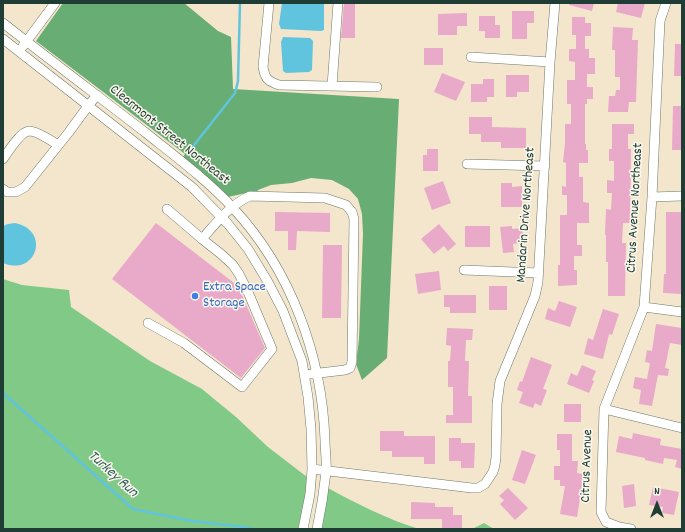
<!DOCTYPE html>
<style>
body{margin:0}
#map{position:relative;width:685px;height:532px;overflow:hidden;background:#f4e6cc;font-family:Dekko,sans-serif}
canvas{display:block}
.frame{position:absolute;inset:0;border:4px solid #1f3d34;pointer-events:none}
.north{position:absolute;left:637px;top:484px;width:40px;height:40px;-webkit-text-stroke:3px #fbf7ec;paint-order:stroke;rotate:0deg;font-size:11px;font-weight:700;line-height:16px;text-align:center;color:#1f3d34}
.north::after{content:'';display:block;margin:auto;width:14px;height:18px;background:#1f3d34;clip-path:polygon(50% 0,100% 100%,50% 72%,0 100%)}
</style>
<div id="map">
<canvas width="685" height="532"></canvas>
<div class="frame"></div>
<div class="north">N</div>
</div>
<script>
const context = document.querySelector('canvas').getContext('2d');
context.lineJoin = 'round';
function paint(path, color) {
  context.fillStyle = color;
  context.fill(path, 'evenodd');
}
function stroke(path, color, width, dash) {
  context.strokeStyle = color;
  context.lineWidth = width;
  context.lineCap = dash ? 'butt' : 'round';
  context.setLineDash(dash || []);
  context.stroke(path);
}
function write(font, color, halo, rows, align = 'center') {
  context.font = font + ' Dekko,sans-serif';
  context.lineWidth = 3;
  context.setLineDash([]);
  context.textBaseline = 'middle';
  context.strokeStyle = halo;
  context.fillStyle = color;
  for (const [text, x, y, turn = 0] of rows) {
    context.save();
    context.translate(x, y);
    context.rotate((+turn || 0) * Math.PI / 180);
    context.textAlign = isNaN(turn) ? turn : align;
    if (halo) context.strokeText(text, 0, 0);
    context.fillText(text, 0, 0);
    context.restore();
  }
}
paint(new Path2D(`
 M3,279l19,6 47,5 2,17 79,54 52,28 34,28 32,30 39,30 -1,16 -8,36h-295z
 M328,488c29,16 59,31 91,41h-98z
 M484,523l10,6h-22z`), '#80c986');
paint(new Path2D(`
 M63,3h121l34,28 13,6 2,52 166,10 -12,259 -25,22 -6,-16 3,-25 4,-105 -1,-20 -4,-15 -9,-10 -17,-9 -21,-2 -19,5 -21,2 -13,5 -1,3h-11l-18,4 -28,-27 -17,-13 2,-3 -149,-113z`), '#68ad73');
paint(new Path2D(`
 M282,3h42v27l-3,1 -40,-2 -2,-5z
 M283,37l27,1 3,3 -1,29 -3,2 -23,1 -3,-2 -2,-29z
 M15,223c36,7 22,54 -12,40v-37l5,-2z`), '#60c4de');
stroke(new Path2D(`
 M191,149l44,-56 3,-12 2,-78
 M3,393l130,116 59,12 52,6 9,2`), '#60c4de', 2.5);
paint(new Path2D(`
 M344,3h11v35h-14z
 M569,3h25l-2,8 -23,-6z
 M618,3h27l-4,15 -25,-6z
 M512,11h22v12h-7v16h-15z
 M467,13v13h-10v9h-19v-21z
 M479,16h16v9h5v13h-15v-7h-6z
 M572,17h13v6h6v13h-6v13h4v9h6v16h-8v13h6v12h-6v5h-2v40h1v6h2v13h-9v14h4v25l6,1v20h-12v22h5v11h-8v14h3v15l-19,1v-21h2v-50h7v-20h-5v-9l4,1v-24l-3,-1 2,-19v-19h6v-20h-4v-24h8v-18l-6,-1v-12h7v-14h-4z
 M613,27l20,1 -1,12h6l-2,62h-7l-1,10h-20l1,-16h6l1,-6h4v-13h-5v-27h-3z
 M675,44h7v32h-8z
 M424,48h19v17h-19z
 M442,73l23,9 -9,19 -22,-9z
 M506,75h23v17h-12v5h-11z
 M483,79h11v18h-7v5h-16v-18h12z
 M673,106h9v44h-10z
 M469,117h23v10l34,1v20h-25v-6h-20v-8h-12z
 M612,124h22v10h-6v15h3l-1,74h-7l-1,20h4l-1,53h-17v-34h-2v-27h-1l1,-26 5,1 1,-17h-5v-13l7,1v-20h-5v-12h3z
 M427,149h11v22h-15v-16h4z
 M443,181l8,22 -19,7 -8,-22z
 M501,183h11v4l10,-1v21h-21z
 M275,212l55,1v19l-33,-1 -1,19h-8v-19h-13z
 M666,212h16v82l-19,-1 1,-19h2z
 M156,223l82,63 27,62 -24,30 -129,-99z
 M439,224l17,20 -8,7 -4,-5 -10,8 -13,-15z
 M465,226h25v21h-25z
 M512,226v3l10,-1 2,14 -11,2 1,8 -11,1 -3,-26z
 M323,245h19l-1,73h-19z
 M439,271l2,19 -23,4 -3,-20z
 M489,286h18v24h-18z
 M444,295h32v18h-26v-6h-6z
 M559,301l18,6 -7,20 -25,-8 3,-11 7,3z
 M603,309l16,5 -7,21 -3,-1 -6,25 -19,-5 4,-16 5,2z
 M656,324l26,4v17l-12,-2 -5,25 4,1 -1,7 -10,-1 -6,31 -13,-2 2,-14 -8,-2 2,-11 12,2 3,-16 -5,-1 2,-12 5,1z
 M447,328l26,1 -1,11h-6l-1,21h4l-1,35h4v27h-26v-8h7v-28h-5v-26h2l1,-15 -5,-1z
 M531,357l21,8 -9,24 4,1 -6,16 -6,-3 -2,5 -14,-5 4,-11 -6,-2 3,-9 2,1z
 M582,365l14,6 -4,9 2,1 -5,12 -22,-9 4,-11 6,3z
 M564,404h17v18h-17z
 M380,431h24v5h31v28h-11v-7h-32v-6h-12z
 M633,433l28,6 -1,6 22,4v20l-7,-2 2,-7 -13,-2 -1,6 -18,-4v-2l-29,-6 3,-16 13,3z
 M557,434h15v27h6l-1,12 6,1 -1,12 -5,31 -17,-3 5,-28h-5v-6h-6v-14h6v-16h-3z
 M449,438h12v5h14l-1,25h-13v-7h-12z
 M522,450l14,5 -11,29 -13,-4z
 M634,484l2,22 -12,2 -2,-22z
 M653,487l26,5 -5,23 -12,-2 1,-6 -14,-2z
 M508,488l20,20 -13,12 -15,-16 4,-4 -5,-4z
 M411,502l24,1v4h18v8h9v13h-20v-9h-31z`), '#e8aac8');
const minor = new Path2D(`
 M269,3l-6,64c2,11 4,14 16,18l98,2
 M3,23c47,37 95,73 143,110 30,24 61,47 87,75 58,62 89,148 92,232 0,10 2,21 1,32 -2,19 -5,38 -9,57
 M3,39l189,148 36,37 20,25 20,33 15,29 19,50 6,36 3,32 1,40 -2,25 -7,35
 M23,46l32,-43
 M471,57l79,5
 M332,86l6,-83
 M3,159c5,-7 17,-27 26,-28 8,0 23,10 29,14
 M467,164l78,2
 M3,189l4,3h9l9,-5 44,-55 19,-26 9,-11
 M652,197l30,-1
 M167,209l35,30c14,-16 29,-35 48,-43l75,2 21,7 6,7 2,7 -2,143 -2,6 -5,2 -34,4
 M464,270l75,3
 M644,307l38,5
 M148,323l36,20 58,44 30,-38 -24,-57 -9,-18 -6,-9 -12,-11 -19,-15
 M604,409l78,19
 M312,469l160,19h6l7,-4 8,-12 2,-7 1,-8 1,-53 3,-23 35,-85 3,-14 12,-220 5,-59
 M631,529l-12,-2 -13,-5 -5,-10 3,-103 40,-102 8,-110 8,-176 6,-18`);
stroke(minor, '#6a7869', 10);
stroke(minor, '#fff', 9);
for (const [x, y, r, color] of [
 [195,296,4,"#3f7fe0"]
]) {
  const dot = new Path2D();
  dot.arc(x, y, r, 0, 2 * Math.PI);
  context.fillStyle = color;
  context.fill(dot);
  stroke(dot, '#fbf7ec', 1.5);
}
write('14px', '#1f3d34', '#fbf7ec', [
 ["Clearmont Street Northeast",169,136,39],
 ["Citrus Avenue Northeast",636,208,-87],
 ["Mandarin Drive Northeast",527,215,-86],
 ["Citrus Avenue",588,466,-88]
]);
write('14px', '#366cbe', '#fbf7ec', [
 ["Extra Space",203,288],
 ["Storage",203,304]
], 'left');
write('italic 15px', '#2f5f5e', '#fbf7ec', [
 ["Turkey Run",112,475,42]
]);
</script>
